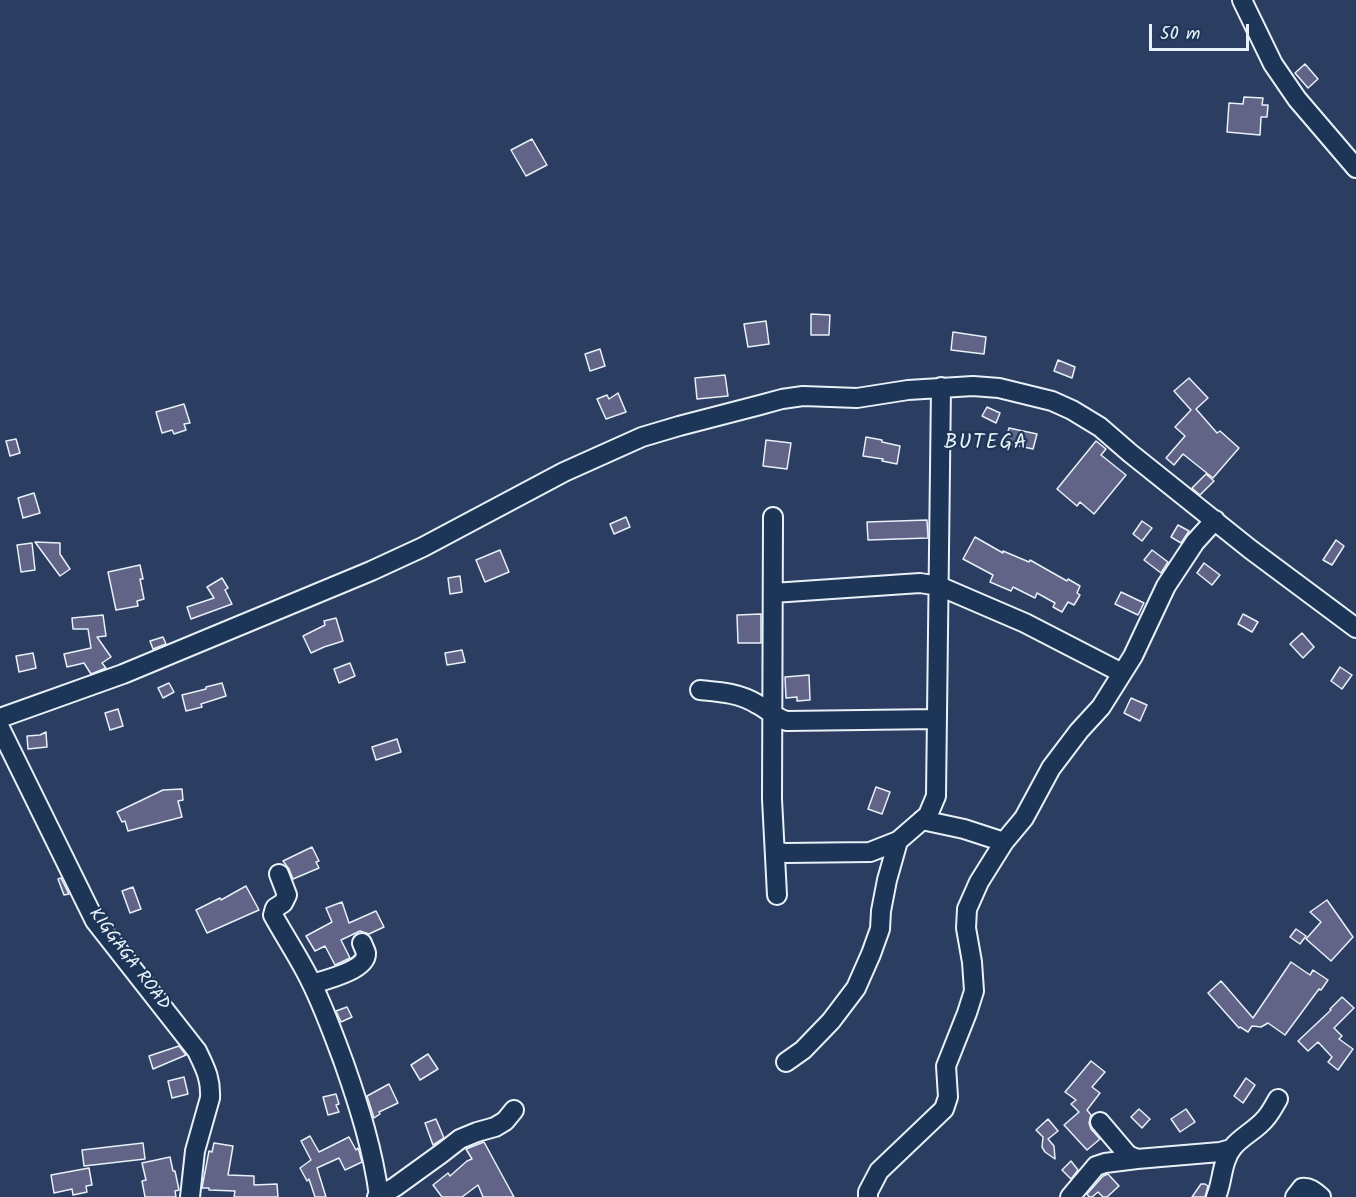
<!DOCTYPE html>
<style>
body{margin:0}
#map{position:relative;width:1356px;height:1197px;overflow:hidden;background:#2b3e61;font-family:Kalam,sans-serif}
canvas{display:block}
.scale{position:absolute;left:1149px;top:24px;width:100px;height:27px;box-sizing:border-box;border:3px solid #e8f1f8;border-top:0;padding-left:8px;font-size:18px;line-height:21px;white-space:nowrap;color:#e8f1f8;-webkit-text-stroke:4px #1d3557;paint-order:stroke}
</style>
<div id="map">
<canvas width="1356" height="1197"></canvas>
<div class="scale">50 m</div>
</div>
<script>
const context = document.querySelector('canvas').getContext('2d');
context.lineJoin = 'round';
function paint(path, color) {
  context.fillStyle = color;
  context.fill(path, 'evenodd');
}
function stroke(path, color, width, dash) {
  context.strokeStyle = color;
  context.lineWidth = width;
  context.lineCap = dash ? 'butt' : 'round';
  context.setLineDash(dash || []);
  context.stroke(path);
}
function write(font, color, halo, rows, align = 'center') {
  context.font = font + ' Kalam,sans-serif';
  context.lineWidth = 4.5;
  context.setLineDash([]);
  context.textBaseline = 'middle';
  context.strokeStyle = halo;
  context.fillStyle = color;
  for (const [text, x, y, turn = 0] of rows) {
    context.save();
    context.translate(x, y);
    context.rotate((+turn || 0) * Math.PI / 180);
    context.textAlign = isNaN(turn) ? turn : align;
    if (halo) context.strokeText(text, 0, 0);
    context.fillText(text, 0, 0);
    context.restore();
  }
}
const building = new Path2D(`
 M1305,64l13,15 -10,9 -13,-15z
 M1244,97l19,1 -1,7h6l-1,12h-6l-1,18 -33,-3 2,-29 14,1z
 M532,139l15,26 -21,11 -15,-26z
 M811,314l19,1 -1,20h-18z
 M766,321l3,23 -21,3 -4,-23z
 M953,332l33,5 -2,17 -33,-4z
 M600,349l5,17 -15,5 -5,-17z
 M1058,360l17,7 -3,11 -18,-7z
 M725,375l3,21 -31,3 -2,-21z
 M1189,378l19,20 -12,11 21,24 3,-2 19,17 -26,30 -30,-24 -9,11 -8,-7 19,-22 -10,-9 16,-17 -17,-19z
 M618,393l8,19 -20,7 -9,-20 10,-4 2,4z
 M184,404l6,19 -6,1 2,6 -12,4 -2,-4 -10,3 -6,-21z
 M987,407l13,6 -4,10 -14,-7z
 M1009,428l28,6 -4,15 -28,-6z
 M866,437l16,3v2l18,4 -3,18 -15,-3 1,-2 -20,-3z
 M16,439l4,14 -10,3 -4,-15z
 M766,440l25,3 -4,26 -24,-3z
 M1096,441l10,8 -5,6 25,20 -32,39 -14,-12 -3,4 -20,-17z
 M1206,474l8,7 -14,14 -8,-7z
 M34,493l6,20 -17,5 -5,-20z
 M626,517l4,10 -16,7 -4,-10z
 M927,520l1,18 -60,2 -1,-18z
 M1142,521l10,7 -10,13 -9,-7z
 M1178,525l11,6 -8,12 -10,-6z
 M975,537l28,16v-2l26,11 1,-2 37,21 1,-2 12,7 -3,7 3,2 -6,10 -6,-3 -6,10 -9,-5 2,-4 -18,-10 -2,5 -22,-11 -2,4 -21,-9 3,-7 -30,-16z
 M1336,540l8,6 -12,19 -9,-5z
 M35,542l25,1v11l10,15 -10,7z
 M32,543l3,27 -14,2 -4,-27z
 M500,550l9,22 -24,10 -9,-22z
 M1152,550l16,12 -7,11 -17,-13z
 M1204,563l16,12 -8,10 -15,-12z
 M140,565l3,14h-3l4,20 -7,2 1,5 -22,4 -8,-38z
 M460,576l2,16 -12,2 -2,-16z
 M222,578l6,10 -3,2 7,14 -41,15 -4,-12 27,-9 -7,-11z
 M1121,592l23,11 -6,12 -23,-11z
 M761,614v29h-23l-1,-28z
 M1243,614l15,8 -6,10 -14,-8z
 M103,615l3,21 -9,1 14,20 -9,6 4,5 -15,6 -7,-11 -17,4 -3,-13 27,-6 -3,-19h-15l-1,-11z
 M336,618l7,23 -19,6 -13,6 -8,-17 22,-11 -1,-4z
 M1302,633l12,14 -11,11 -13,-14z
 M163,637l3,7 -13,5 -3,-8z
 M462,650l3,12 -18,3 -2,-12z
 M33,653l3,15 -17,4 -3,-16z
 M350,663l5,13 -16,7 -5,-14z
 M1340,667l12,8 -10,14 -11,-8z
 M809,675l1,25 -13,1v-4l-11,1 -1,-21z
 M169,683l5,9 -11,6 -5,-10z
 M222,683l4,13 -25,8 1,3 -16,4 -4,-16 24,-6v-2z
 M1131,698l16,7 -7,16 -16,-8z
 M118,709l5,17 -13,4 -5,-17z
 M46,732l1,15 -19,2 -1,-13 13,-1z
 M397,739l4,13 -25,8 -4,-13z
 M876,787l14,5 -8,22 -14,-5z
 M182,789l1,11 -5,1 4,16 -54,14 -3,-10 -3,1 -5,-10 46,-22z
 M312,847l7,14 -3,1 3,6 -26,11 -4,-10 -6,-8z
 M61,878l8,16 -5,1 -6,-16z
 M246,886l13,24 -52,23 -11,-23 24,-12 1,2z
 M133,887l8,22 -11,4 -8,-22z
 M1327,900l26,37 -22,24 -25,-22 15,-17 -11,-10z
 M342,902l7,21 27,-12 8,16 -15,7 -9,-3 -19,9 9,18 -15,7 -10,-19 -10,5 -9,-15 26,-14 -6,-14z
 M1296,929l10,7 -6,8 -10,-7z
 M1291,962l19,13 3,-5 15,10 -7,10 -2,-1 -34,46 -17,-12 -7,4 -9,-1 -4,6 -8,-5 -1,1 -31,-35 13,-12 32,37z
 M1342,997l12,11 -20,20 8,8 -3,3 14,10 -15,21 -10,-8 4,-5 -14,-15 -10,9 -10,-10 33,-31 -1,-1z
 M347,1007l5,10 -11,5 -5,-11z
 M179,1046l7,9 -33,14 -4,-13z
 M428,1054l10,15 -18,11 -9,-15z
 M1091,1061l14,11 -13,15 8,6 -13,17 4,5 -2,8 2,6 9,10 -13,11 -23,-25 15,-13 -8,-8 5,-4 -11,-8z
 M184,1077l4,17 -16,4 -4,-17z
 M1246,1078l9,7 -12,18 -9,-7z
 M389,1084l9,19 -19,9 1,2 -6,4 -7,-22z
 M336,1094l3,10 -3,1 3,7 -11,3 -5,-18z
 M1139,1109l11,10 -8,9 -11,-11z
 M1186,1109l9,13 -15,10 -9,-13z
 M436,1119l8,19 -11,7 -8,-22z
 M1048,1119l10,12 -10,8 6,7 1,13 -10,-7 -3,-5 1,-10 -7,-7z
 M310,1136l9,16 30,-15 7,13 2,-2 1,3 3,11 -17,8 -6,-12 -22,10 9,29h-11l-6,-18 -2,2 -7,-13 11,-8 -10,-19z
 M484,1142l30,55h-31l-5,-12 -16,12h-20l-9,-12 15,-12 2,3 17,-15 5,-2 -6,-10z
 M143,1143l2,16 -61,7 -2,-16z
 M214,1143l19,3 -5,29 26,1v9l23,-1 1,13h-44l1,-6 -26,-1v-2h-7l7,-37 3,1z
 M170,1157l3,14h2l4,19 -4,1 1,6h-31l-3,-16 4,-1 -4,-17z
 M1071,1161l7,9 -7,9 -9,-9z
 M89,1168l3,17 -6,1 1,6 -14,3 -1,-6 -18,4 -3,-18z
 M1108,1174l11,12 -12,11h-4l-5,-5 -6,5h-3l-2,-3 16,-18z
 M1201,1184h4l3,2 -3,11h-13z`);
paint(building, '#616387');
stroke(building, '#e8f1f8', 1.5);
const minor = new Path2D(`
 M1242,0l31,64 24,35 59,69
 M773,517l-1,282 5,96
 M773,593l147,-10 19,3 86,37 97,50
 M700,690c20,2 39,3 57,14 10,5 18,14 30,17l150,-2
 M0,718l123,-44 248,-103 52,-24 141,-75 78,-35 37,-11 81,-21 22,-6 21,-3 54,2 51,-8 65,-4 26,2 53,13 20,9 28,17 30,26 120,96 106,79
 M0,728l95,193 102,130c8,17 14,27 13,47l-15,53 -5,46
 M922,820l42,9 40,13
 M775,851l11,2 84,-1 28,-11 30,-26 8,-19 5,-409
 M279,874l8,21 -4,8 -8,5 -2,7c12,22 27,44 38,67 13,26 23,54 33,81 15,43 29,87 35,133
 M312,984c13,-4 55,-14 54,-31 -1,-4 -3,-7 -4,-10
 M786,1062l17,-12 28,-29 25,-33 15,-34 9,-25 1,-18 6,-31 11,-39
 M1100,1122l28,33 9,4 83,-7 11,-3
 M377,1197l18,-10 47,-34 18,-14 17,-7 18,-5 10,-6 9,-11
 M868,1197v-5l11,-21 65,-62 4,-12 -2,-31 21,-53 7,-22 -2,-29 -6,-34 1,-19 12,-27 25,-40 20,-24 27,-50 28,-37 22,-24 32,-51 33,-70 29,-44 20,-22
 M1070,1197l26,-31 9,-3 32,-4
 M1216,1197c7,-16 5,-35 17,-50 9,-11 23,-17 32,-28 5,-5 9,-13 13,-20
 M1295,1197l7,-9c8,-1 13,4 19,9`);
stroke(minor, '#e8f1f8', 22);
stroke(minor, '#1d3557', 18);
write('18px', '#e8f1f8', '#1d3557', [
 ["KIGGAGA ROAD",128,960,53]
]);
context.letterSpacing = '1.5px';
write('21px', '#e8f1f8', '#1d3557', [
 ["BUTEGA",986,444]
]);
context.letterSpacing = '0px';
</script>
